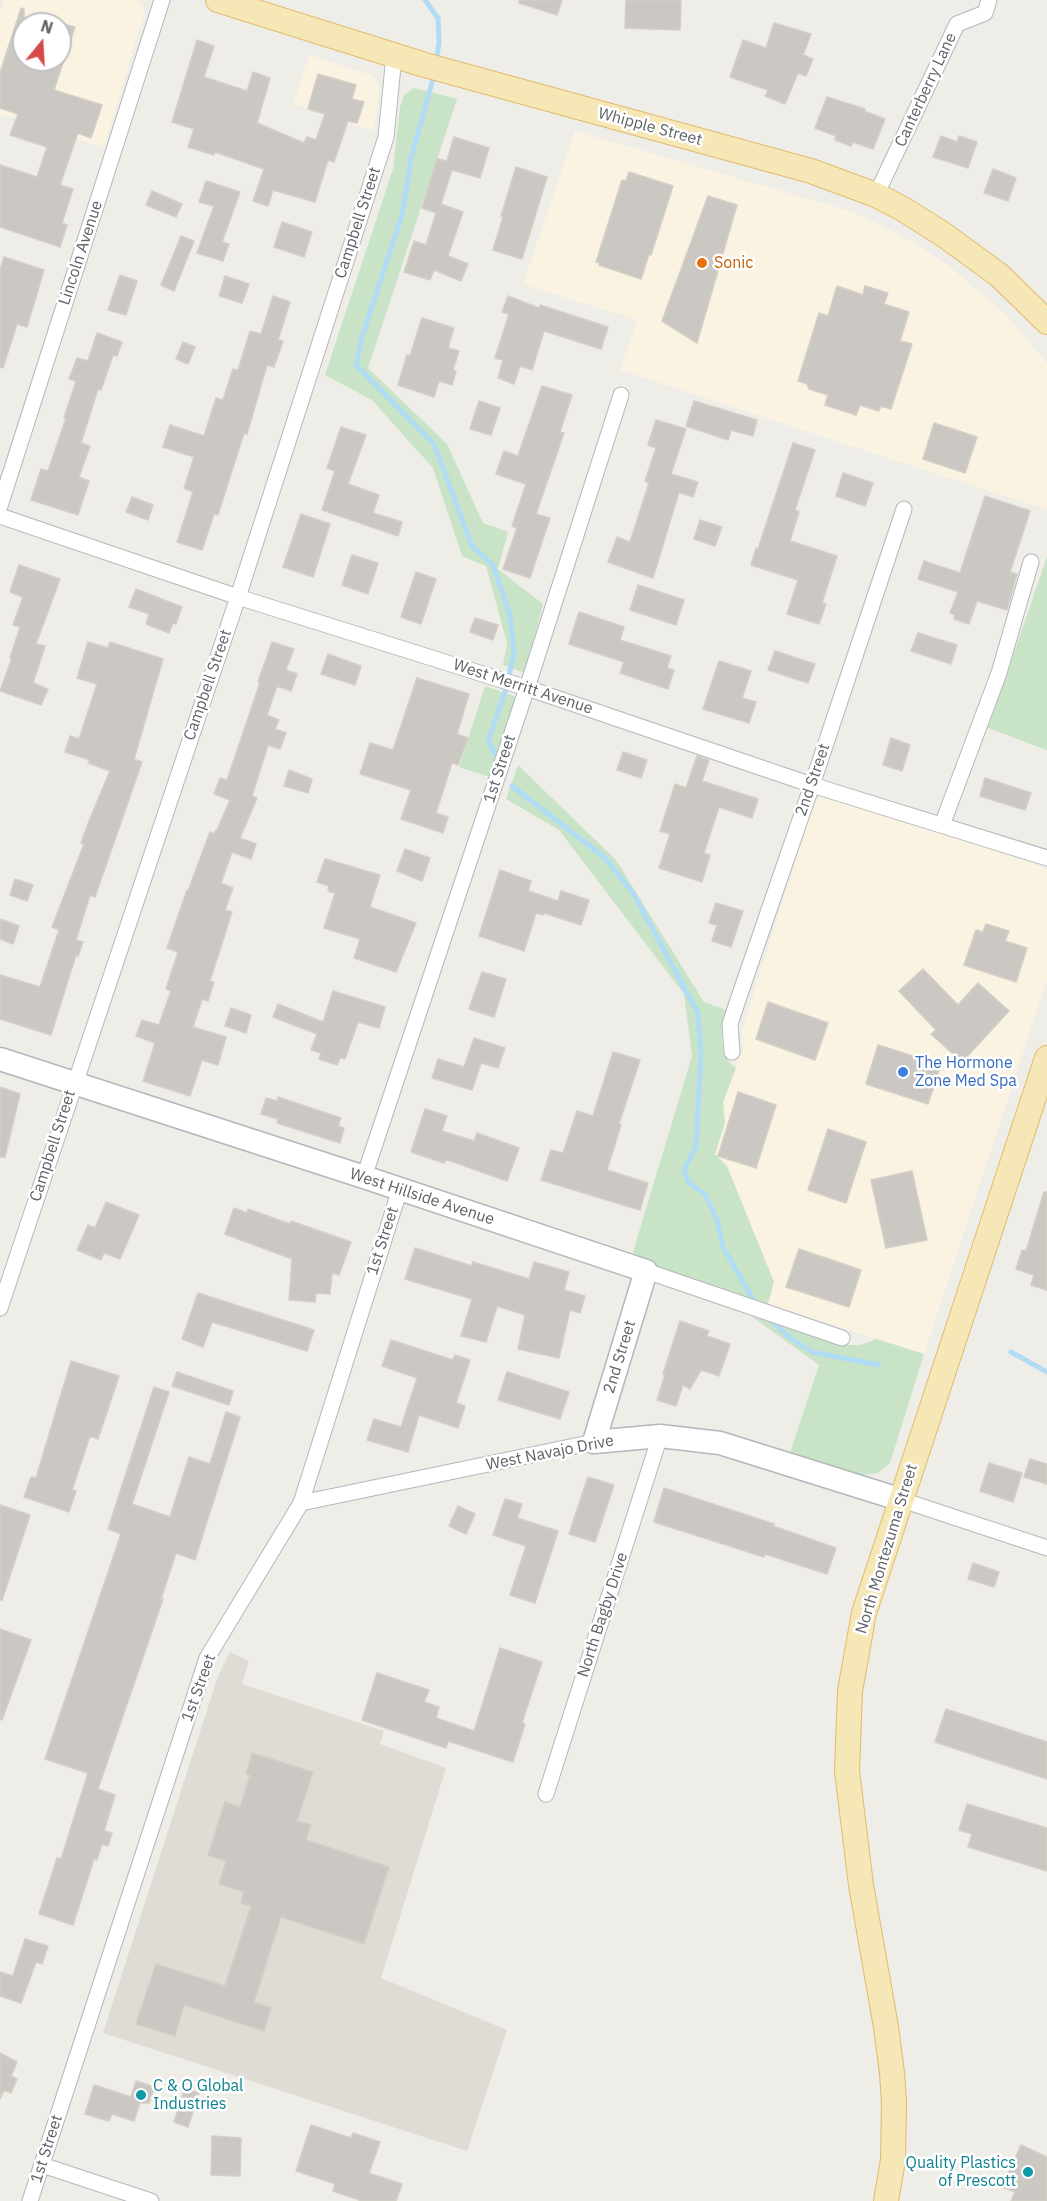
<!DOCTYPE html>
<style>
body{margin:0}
#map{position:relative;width:1047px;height:2201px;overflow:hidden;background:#efede7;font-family:"IBM Plex Sans",sans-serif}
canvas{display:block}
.north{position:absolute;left:12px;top:12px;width:60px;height:60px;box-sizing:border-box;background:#fff;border:2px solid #bfc0c2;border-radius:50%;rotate:18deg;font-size:16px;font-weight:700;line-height:24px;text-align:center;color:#5f6266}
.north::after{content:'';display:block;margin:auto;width:21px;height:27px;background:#d54a47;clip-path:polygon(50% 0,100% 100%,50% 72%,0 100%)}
</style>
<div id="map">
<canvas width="1047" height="2201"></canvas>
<div class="north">N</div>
</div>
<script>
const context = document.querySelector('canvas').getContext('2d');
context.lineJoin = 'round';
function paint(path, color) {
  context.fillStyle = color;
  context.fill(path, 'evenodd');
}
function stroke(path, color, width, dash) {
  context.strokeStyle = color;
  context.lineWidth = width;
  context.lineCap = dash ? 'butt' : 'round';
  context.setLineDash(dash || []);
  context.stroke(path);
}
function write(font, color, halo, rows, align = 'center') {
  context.font = font + ' "IBM Plex Sans",sans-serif';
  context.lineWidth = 5;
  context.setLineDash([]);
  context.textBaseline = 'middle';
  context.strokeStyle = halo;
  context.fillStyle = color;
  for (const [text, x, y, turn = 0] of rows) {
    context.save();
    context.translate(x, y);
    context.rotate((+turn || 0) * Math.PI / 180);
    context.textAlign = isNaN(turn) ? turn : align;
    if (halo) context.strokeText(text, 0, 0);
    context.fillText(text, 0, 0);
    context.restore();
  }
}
paint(new Path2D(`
 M4,0h133l4,3 3,11 -40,134 -104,-34v-101zM24,24h36v36h-36z
 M309,55l62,20 7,7 1,11 -5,38 -81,-27z
 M575,131l278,81 49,24 47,30 56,48 42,49v147l-427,-140 17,-50 -114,-36z
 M829,795l218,74v111l-123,374 -156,-50 6,-22 -60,-128 11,-31 -2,-21 20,-53 -1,-19 72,-227 7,-6z`), '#faf3e1');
paint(new Path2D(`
 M230,1652l19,9 -7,23 142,47 -4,13 66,24 -65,210 126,52 -40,121 -364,-118 115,-357z`), '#dfdcd6');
paint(new Path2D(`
 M414,88l43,11 -89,269 79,76 36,79 25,9 -10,37 45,35 -18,69 -22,-8 4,-22 -21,-77 -24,-10 -29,-88 -61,-68 -47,-25 68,-206 7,-62 4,-12z
 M1047,557v193l-59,-22z
 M485,686l32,11 -27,80 -31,-10z
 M518,765l98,95 88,142 22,8c-4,19 -10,45 10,58l-13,34 2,21 -10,31 12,12 47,116 -6,22 -118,-37 -17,-15 59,-196 -8,-62 -125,-164 -53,-31z
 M751,1316l87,29h22l17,-6 47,15 -34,109 -12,10 -16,2 -72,-22 29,-88z`), '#c9e3c7');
stroke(new Path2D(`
 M425,0l13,18 1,25 -3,19
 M434,75l-23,83 -9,57 -40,122 -6,28 78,79 38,102 21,19 17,50 4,38 -8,36 -18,52 7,13
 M512,786l92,71 29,36 65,120 3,42 -5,92 -12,23 5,13 16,11 12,26 6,27 34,59
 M770,1319l19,18 23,15 67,13
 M1011,1352l36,20`), '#b1dcf5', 5);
const building = new Path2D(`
 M519,0h43l-5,15 -38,-12z
 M626,0h55l-1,30 -55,-2z
 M21,8l3,1v51h36v-37l15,4 -21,63 48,15 -11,33 -13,-5 -18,52 13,4 -11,34 5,2 -7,22 -60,-20v-62l37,12 10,-30 -37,-12 8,-21 -18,-6v-35z
 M774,23l37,11 -8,21 10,4 -7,17 -8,-3 -13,31 -20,-8 3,-6 -38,-13 13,-37 23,8z
 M197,40l17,6 -10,31 43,14 6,-19 17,6 -13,45 47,20 3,-6 9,3 9,-26 -17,-5 10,-35 38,11 -4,14 12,3 -7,21 -9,-2 -14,41 -6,-2 -13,42 -42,-12 -5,16 -15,-5 11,-32 -49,-17 -1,3 -26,-8 6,-18 -22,-7z
 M827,97l38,12 -1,2 21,8 -12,30 -20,-7 -2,4 -16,-6 1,-4 -21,-8z
 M941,136l16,6 2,-6 18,6 -9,26 -35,-11z
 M454,137l35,11 -9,30 -28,-8 -11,34 22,8 -15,44 20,8 -7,17 -27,-11 -4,10 -26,-8 10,-31 12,4 10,-32 -14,-5 15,-49 10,2z
 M516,167l31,10 -25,82 -29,-9 10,-33 -2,-1z
 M993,169l23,9 -8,23 -24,-8z
 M629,172l44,14 -22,69 -2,-1 -8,25 -42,-14 1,-2 -4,-1 26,-82 4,1z
 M206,181l34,11 -18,50 7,2 -6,17 -26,-8 17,-47 -15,-4z
 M152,191l30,13 -6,13 -30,-12z
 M708,196l29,9 -40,138 -35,-22z
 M282,222l30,10 -8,25 -30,-10z
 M181,236l13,5 -20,50 -13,-6z
 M4,257l40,13 -17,57 -10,-3 -14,44 -3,-1v-97z
 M120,275l17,6 -11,34 -18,-5z
 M225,276l24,8 -7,19 -23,-7z
 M837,286l26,9 2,-9 23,7 -4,11 25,8 -9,29 12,3 -21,65 -10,-3 -2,5 -19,-6 -4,10 -31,-10 3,-10 -19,-6 -2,-5 -9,-3 21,-68 9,3z
 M273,296l17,6 -12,38 5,1 -9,26 -7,-2 -20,69 -3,-1 -26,82 -4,-1 -12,36 -25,-8 16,-50 -9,-4 10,-31 -31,-10 7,-22 34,11 12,-38 7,2 10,-31 5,1 12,-39 11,3z
 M508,296l31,12 1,-3 68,22 -7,22 -57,-18 -12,39 -12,-4 -6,18 -16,-6 5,-18 -8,-2 14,-44 -7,-2z
 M422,318l32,10 -6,20 11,3 -6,19 3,1 -4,14 -13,-4 -5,16 -36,-12 9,-30 3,1z
 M97,333l25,9 -5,14 -4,-1 -12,35 -3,-1 -17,54 9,3 -11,31 10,4 -11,34 -47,-15 10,-31 7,2 18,-53h-2l12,-37 -7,-2 8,-21 11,3z
 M183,342l12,5 -7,17 -12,-5z
 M542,386l30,9 -12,37 4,1 -28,81 14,4 -20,60 -27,-9 14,-41 -5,-2 14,-42 -30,-10 8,-23 14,5z
 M479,401l21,7 -9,27 -21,-6z
 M694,401l63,19 -4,16 -22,-6 -3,10 -42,-14z
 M656,420l30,9 -15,45 27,8 -5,15 -14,-5 -26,86 -45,-16 9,-25 13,5 19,-59 -4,-2 11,-33 -8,-3z
 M934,423l43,14 -12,36 -42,-14z
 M341,427l25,8 -18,49 31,11 -6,18 29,9 -4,14 -76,-26 13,-39 -8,-3z
 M793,443l22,7 -20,60 4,2 -9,29 47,15 -15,47 4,1 -7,20 -32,-10 11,-34 -47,-15 5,-17 2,1z
 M843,473l30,10 -8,23 -29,-10z
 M985,496l45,15 -20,61 7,2 -10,36 -30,-9 -8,23 -15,-5 1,-4 -5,-2 8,-21 -40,-13 6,-18 36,12z
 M132,497l21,8 -5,15 -22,-8z
 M301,514l29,10 -17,53 -30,-10z
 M700,520l22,7 -7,19 -21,-7z
 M352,555l26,8 -10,31 -26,-9z
 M19,565l41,14 -24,65 9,2 -12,37 15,6 -7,16 -41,-14 12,-33h-2l10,-31 -7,-2 10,-28 -13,-5z
 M416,572l20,7 -15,45 -20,-7z
 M638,585l46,15 -8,25 -46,-15z
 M136,589l46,18 -6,17 -3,-1 -4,10 -23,-9 3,-10 -20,-7z
 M579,612l45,15 -4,13 51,16 -4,12 7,2 -6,19 -48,-16 4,-11 -55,-18z
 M475,618l23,7 -5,15 -23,-8z
 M918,633l39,12 -6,19 -40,-13z
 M88,642l20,6 2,-6 53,17 -29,100 8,3 -47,135 -5,-2 -14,45 7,2 -5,14 -2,-1 -25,80 -51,-16v-44l40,12 19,-57 -7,-3 32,-83 -3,-1 8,-22 21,-50 -22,-8 2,-3 -25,-8 5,-16 9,3 18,-55 -20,-6z
 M272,642l22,7 -8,21 11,4 -6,17 -14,-5 -10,29 12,5 -4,9 11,4 -6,16 -12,-4 -16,51 5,2 -17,40 16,6 -5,15 -19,-7 -11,31 12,5 -8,22 7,2 -22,69 4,1 -6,19 -6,-2 -9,28 33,10 -8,28 -16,-5 -12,36 -47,-15 12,-38 -19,-7 6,-16 17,5 12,-34 -5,-2 12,-37 -11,-4 20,-58 1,1 22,-59 4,2 2,-4h1l13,-30 -16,-6 6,-16 7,2 33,-97 -2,-1z
 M775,651l40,13 -7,19 -40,-13z
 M328,654l33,12 -6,19 -34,-11z
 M719,661l32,10 -9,27 14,4 -7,21 -46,-14z
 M417,678l52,16 -12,40 11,4 -10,27 -6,-2 -16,50 12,4 -5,16 -42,-14 10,-29 -51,-16 10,-31 23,7z
 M891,738l19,7 -8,26 -19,-6z
 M623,752l24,8 -6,18 -24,-8z
 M697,756l12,4 -7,21 56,18 -6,19 -33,-11 -15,46 6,2 -8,27 -43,-14 11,-34 -10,-3 15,-47 11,4z
 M289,770l23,9 -4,14 -24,-7z
 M985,778l46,15 -6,17 -45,-14z
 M405,849l25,9 -8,23 -25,-10z
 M325,859l55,16 -10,32 46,16 -20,49 -42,-14 6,-19 -36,-11 11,-35 -7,-2 1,-5 -12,-4z
 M500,870l31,11 -3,10 30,10 3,-10 28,9 -8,25 -37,-12 -1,2 -7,-2 -12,38 -45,-15z
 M15,879l18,6 -6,16 -17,-6z
 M716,903l27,8 -12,36 -19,-6 5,-16 -8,-2z
 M0,919l19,7 -6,18 -13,-5z
 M986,924l23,7 -4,10 22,7 -11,34 -52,-17 12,-35 7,2z
 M923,969l35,36 20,-22 31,28 -47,51 -31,-28 5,-4 -37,-39z
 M482,972l24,7 -12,38 -25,-8z
 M333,991l52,16 -6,21 -21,-6 -13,37 -5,-1 -3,7 -18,-6 2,-6 -10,-3 6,-16 -44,-17 5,-13 45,18z
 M768,1002l60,21 -13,37 -59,-21z
 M231,1008l20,7 -5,18 -21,-7z
 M474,1038l31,10 -7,20 -17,-5 -9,27 -40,-12 6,-19 26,8z
 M878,1045l63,20 -13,39 -62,-20z
 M613,1052l27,8 -21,64 2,1 -14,45 41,13 -8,27 -99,-30 10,-30 12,3 14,-42 16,5z
 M0,1087l20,7 -15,63h-5z
 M738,1092l38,13 -20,63 -38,-12z
 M278,1097l63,21 -3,8 6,2 -4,15 -63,-20 1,-4 -17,-5 5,-16 11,3z
 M425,1109l22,7 -5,15 32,10 3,-8 42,15 -12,33 -62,-22 -1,4 -33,-11z
 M828,1129l38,13 -20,61 -38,-13z
 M912,1171l15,69 -41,8 -15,-68z
 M1044,1192h3v98l-16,-5 3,-10 -18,-6 6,-19 4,1z
 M106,1202l33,13 -19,44 -16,-6 -3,7 -24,-10 11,-25 7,3z
 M234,1208l13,5 1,-4 42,15 1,-3 60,21 -12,33 -7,-2 -2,21 -14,-1 -1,9 -26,-2 3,-41 -67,-25z
 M415,1248l57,18 1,-4 56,17 5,-17 35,10 -5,18 21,6 -5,17 -10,-3 -11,48 -41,-9 7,-34 -28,-9 -11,36 -25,-6 11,-37 -67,-20z
 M799,1249l62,21 -12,37 -63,-20z
 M198,1293l116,37 -7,21 -95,-29 -9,25 -21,-8z
 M680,1321l29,10 -2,5 23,8 -11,32 -18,-6 -11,19 -7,-4 -7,21 -19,-6 8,-25 -2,-1z
 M391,1340l62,20 2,-5 15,5 -14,43 9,3 -7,22 -39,-13 -11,37 -41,-12 7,-21 27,8 16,-49 -35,-12z
 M71,1361l48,15 -21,63 -8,-3 -18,54 4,1 -7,21 -45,-15 7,-20 5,1z
 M177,1372l56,19 -4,14 -57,-19z
 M507,1372l62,20 -9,27 -62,-19z
 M154,1387l15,5 -37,112 38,13 19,-60 21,7 16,-52 14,5 -45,143 -19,-7 -15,46h2l-65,190 17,6 -11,36 8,2 -4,13 -6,-2 -5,16 -3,-1 -21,66 -34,-11 18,-56 4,1 27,-86 -43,-14 76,-225 -13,-5z
 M1030,1459l17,5v20l-23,-7z
 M989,1463l33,10 -9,29 -33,-11z
 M588,1477l26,8 -19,57 -26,-8z
 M664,1488l110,36 -1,2 63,22 -9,26 -62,-20 -1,3 -110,-35z
 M505,1499l17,5 -5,14 41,13 -23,72 -25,-8 16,-49 -33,-11z
 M0,1505l30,10 -28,85h-2z
 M458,1506l17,8 -9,20 -17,-8z
 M973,1563l26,9 -5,15 -26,-8z
 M0,1629l31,11 -29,80 -2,-1z
 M500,1648l42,14 -20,61 3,1 -12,38 -65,-21 -2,7 -84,-28 15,-47 52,17 -5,12 15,5 -3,11 38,13z
 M946,1709l101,33v37l-112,-37z
 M252,1753l61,19 -16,49 14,4 -5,15 83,27 -25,77 -83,-27 -27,85 17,6 -7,23 -80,-26 -9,31 -39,-12 20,-60 69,22 26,-80 -10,-3 3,-11 -25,-8 7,-23 -18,-6 17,-53 15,5 10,-32 -4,-1z
 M967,1804l80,24v43l-79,-24 4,-13 -13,-4z
 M25,1939l23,7 -6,18 -6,-2 -15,41 -21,-7v-24l13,4z
 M0,2053l17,9 -6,14 6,3 -6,14 -7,-3 -4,9z
 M136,2081l19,6 -6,16h-9l-6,18 -22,-7 -3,7 -24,-7 9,-29 37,12z
 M185,2088l14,5 -11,34 -14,-5z
 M311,2125l40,13 2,-5 27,9 -11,31 33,11 -6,17h-34l-29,-10 2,-7 -39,-13z
 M212,2136l29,2 -1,38 -29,-1z
 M1021,2145l26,12v44h-36l4,-9 -13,-5z`);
paint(building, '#cbc8c4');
stroke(building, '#d3cec6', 1.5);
const street = new Path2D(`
 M876,195l81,-171 28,-11 4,-13
 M0,506l162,-506
 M0,516l238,81 289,91 285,97 235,73
 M942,825l57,-152 32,-111
 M732,1052l-2,-28 10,-30 72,-209 92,-276
 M364,1177l163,-489 94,-293
 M646,1271l196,67
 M0,1308l238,-711 148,-460 8,-81
 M902,1500l145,48
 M301,1503l293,-61
 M546,1794l114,-358
 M42,2165l109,36
 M30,2201l177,-543 94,-155 99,-314`);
const secondary = new Path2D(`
 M0,1059l364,118 282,94 -52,171 66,-6 60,7 182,57`);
const primary = new Path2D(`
 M218,0l207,65 386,106 65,24 27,14 41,26 55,40 48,47
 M886,2201l7,-41 1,-58 -2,-29 -6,-46 -25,-142 -14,-114 3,-80 14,-78 183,-555`);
stroke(street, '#b4b7ba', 17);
stroke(secondary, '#b3b6ba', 25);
stroke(primary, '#e1ba6e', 26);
stroke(street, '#fff', 15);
stroke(secondary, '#fff', 22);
stroke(primary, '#f6e8b6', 24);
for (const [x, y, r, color] of [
 [702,263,6,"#e8710a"],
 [903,1072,6,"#3f7fe0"],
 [141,2095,6,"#0f9aa8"],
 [1028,2172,6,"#0f9aa8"]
]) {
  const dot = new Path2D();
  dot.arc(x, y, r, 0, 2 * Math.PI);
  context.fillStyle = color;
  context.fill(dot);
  stroke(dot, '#fff', 2);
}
write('16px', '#5f6266', '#fff', [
 ["Canterberry Lane",926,90,-65],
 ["Whipple Street",650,127,15],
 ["Campbell Street",358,223,-72],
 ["Lincoln Avenue",81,253,-72],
 ["Campbell Street",208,685,-71],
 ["West Merritt Avenue",523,687,18],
 ["1st Street",500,769,-72],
 ["2nd Street",813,780,-71],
 ["Campbell Street",53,1146,-72],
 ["West Hillside Avenue",422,1197,18],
 ["1st Street",383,1241,-72],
 ["2nd Street",620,1357,-73],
 ["West Navajo Drive",550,1453,-11],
 ["North Montezuma Street",887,1549,-73],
 ["North Bagby Drive",603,1615,-72],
 ["1st Street",199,1688,-70],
 ["1st Street",47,2149,-72]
]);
write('16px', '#c56008', '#fff', [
 ["Sonic",714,263]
], 'left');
write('16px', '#366cbe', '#fff', [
 ["The Hormone",915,1063],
 ["Zone Med Spa",915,1081]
], 'left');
write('16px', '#0d838f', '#fff', [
 ["C & O Global",153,2086],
 ["Industries",153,2104],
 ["Quality Plastics",1016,2163,"right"],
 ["of Prescott",1016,2181,"right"]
], 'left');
</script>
